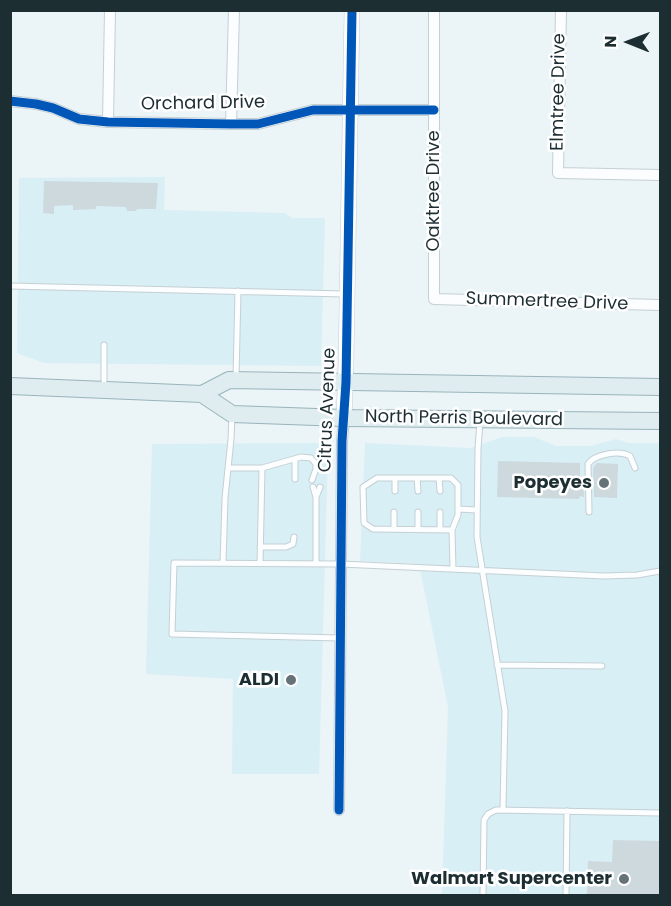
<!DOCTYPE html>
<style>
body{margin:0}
#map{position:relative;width:671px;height:906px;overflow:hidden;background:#ebf4f7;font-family:Poppins,sans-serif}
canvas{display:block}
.frame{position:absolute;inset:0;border:12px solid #1d2e33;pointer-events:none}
.north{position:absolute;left:599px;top:12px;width:60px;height:60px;-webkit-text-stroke:4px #fff;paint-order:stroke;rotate:271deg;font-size:16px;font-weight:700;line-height:24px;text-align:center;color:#1d2e33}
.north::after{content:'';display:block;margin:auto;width:21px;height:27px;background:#1d2e33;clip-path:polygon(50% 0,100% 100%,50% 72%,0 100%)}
</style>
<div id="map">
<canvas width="671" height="906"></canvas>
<div class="frame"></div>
<div class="north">N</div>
</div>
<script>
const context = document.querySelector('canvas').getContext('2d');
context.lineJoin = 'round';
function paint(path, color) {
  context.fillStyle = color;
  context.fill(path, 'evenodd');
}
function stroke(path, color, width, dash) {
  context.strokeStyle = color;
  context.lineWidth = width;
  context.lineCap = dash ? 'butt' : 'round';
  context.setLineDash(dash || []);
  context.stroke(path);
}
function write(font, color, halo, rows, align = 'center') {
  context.font = font + ' Poppins,sans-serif';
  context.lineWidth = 5;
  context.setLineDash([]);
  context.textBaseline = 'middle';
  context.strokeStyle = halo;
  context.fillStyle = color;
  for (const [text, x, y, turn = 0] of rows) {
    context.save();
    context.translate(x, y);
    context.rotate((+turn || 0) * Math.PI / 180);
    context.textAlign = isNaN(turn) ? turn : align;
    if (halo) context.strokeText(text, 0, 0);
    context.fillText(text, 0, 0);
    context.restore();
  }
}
paint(new Path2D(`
 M165,177l-1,33 121,3 7,5h33l-4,148 -277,-3 -27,-10 2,-175z
 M502,437h32l22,9h35l25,-7 12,4h32v452h-218l6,-188 -29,-143 -59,-3 5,-118 106,5z
 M317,443l11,8 -9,323h-87l1,-95 -87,-5 6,-230z`), '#d9eff6');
paint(new Path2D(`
 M44,181l114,2 -2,26h-19l-1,2h-9l-1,-4 -30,-1v3l-23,1v-5l-19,1v8l-11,-1z
 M498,461l82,2v19l3,-4 1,19 -4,-1 -1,3 -82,-2z
 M597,463l21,1 -1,34 -23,-1 -1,-29z
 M613,840l47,1v55h-73l1,-35 24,1z`), '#cdd9dd');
const lane = new Path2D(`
 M10,286l335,8
 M236,378l2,-87
 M104,388v-43
 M480,421l-2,28 -1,88 28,174 -2,98
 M295,459v20
 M228,468h34l39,-11 10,1 5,6v5l-4,11
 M417,478l1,13
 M439,478l1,13
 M313,487l3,10v67
 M395,491v-13
 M316,497l4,-10
 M458,509l19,1
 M418,512v18
 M589,512l-1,-48c7,-10 31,-14 42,-8l5,12
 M394,529v-17
 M440,530v-18
 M452,530l-79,-1 -9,-6 -1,-36 14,-9h74l7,7v30l-6,15 1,39
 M260,547h26l7,-3 1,-7
 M223,563l2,-65 6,-59 1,-24
 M260,564l2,-96
 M340,638l-168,-4 2,-71 167,1 263,12 33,-1 23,-4
 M497,665l105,1
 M483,896l1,-76 4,-6 8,-4 164,3
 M566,896l1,-85`);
const street = new Path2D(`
 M434,10v289l226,6
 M561,10l-3,163 102,2
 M10,101l26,3 17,4 26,11 29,3 123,2h27l55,-14h121
 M108,122l2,-112
 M231,124l3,-114
 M339,810l3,-369 2,-23`);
const secondary = new Path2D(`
 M344,418l2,-55 6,-353`);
const primary = new Path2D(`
 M10,386l192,8 30,20 112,4 316,3
 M202,394l27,-14 431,7`);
stroke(lane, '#c4d0d4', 7);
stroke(street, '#c4d0d4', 12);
stroke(secondary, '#c4d0d4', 16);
stroke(primary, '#99b4ba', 18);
stroke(lane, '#fcfdfe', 5);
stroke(street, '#fcfdfe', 10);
stroke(secondary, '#fcfdfe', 15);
stroke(primary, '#dfedf0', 16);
stroke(new Path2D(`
 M10,101l26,3 17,4 26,11 29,3 123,2h27l55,-14h121
 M339,810l3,-369 4,-59 6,-372`), '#0057b8', 9);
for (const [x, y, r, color] of [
 [604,483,6,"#657378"],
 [291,680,6,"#657378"],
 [624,879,6,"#657378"]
]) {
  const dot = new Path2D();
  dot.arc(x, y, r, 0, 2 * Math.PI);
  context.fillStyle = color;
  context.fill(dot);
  stroke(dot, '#fff', 2);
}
write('18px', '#1d2e33', '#fff', [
 ["Elmtree Drive",559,92,-89],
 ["Orchard Drive",203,104,-1],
 ["Oaktree Drive",434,191,-90],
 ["Summertree Drive",547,302,2],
 ["Citrus Avenue",328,410,-88],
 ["North Perris Boulevard",464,419,1]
]);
write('bold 18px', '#1d2e33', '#fff', [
 ["Popeyes",592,483],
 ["ALDI",279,680],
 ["Walmart Supercenter",612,879]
], 'right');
</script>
